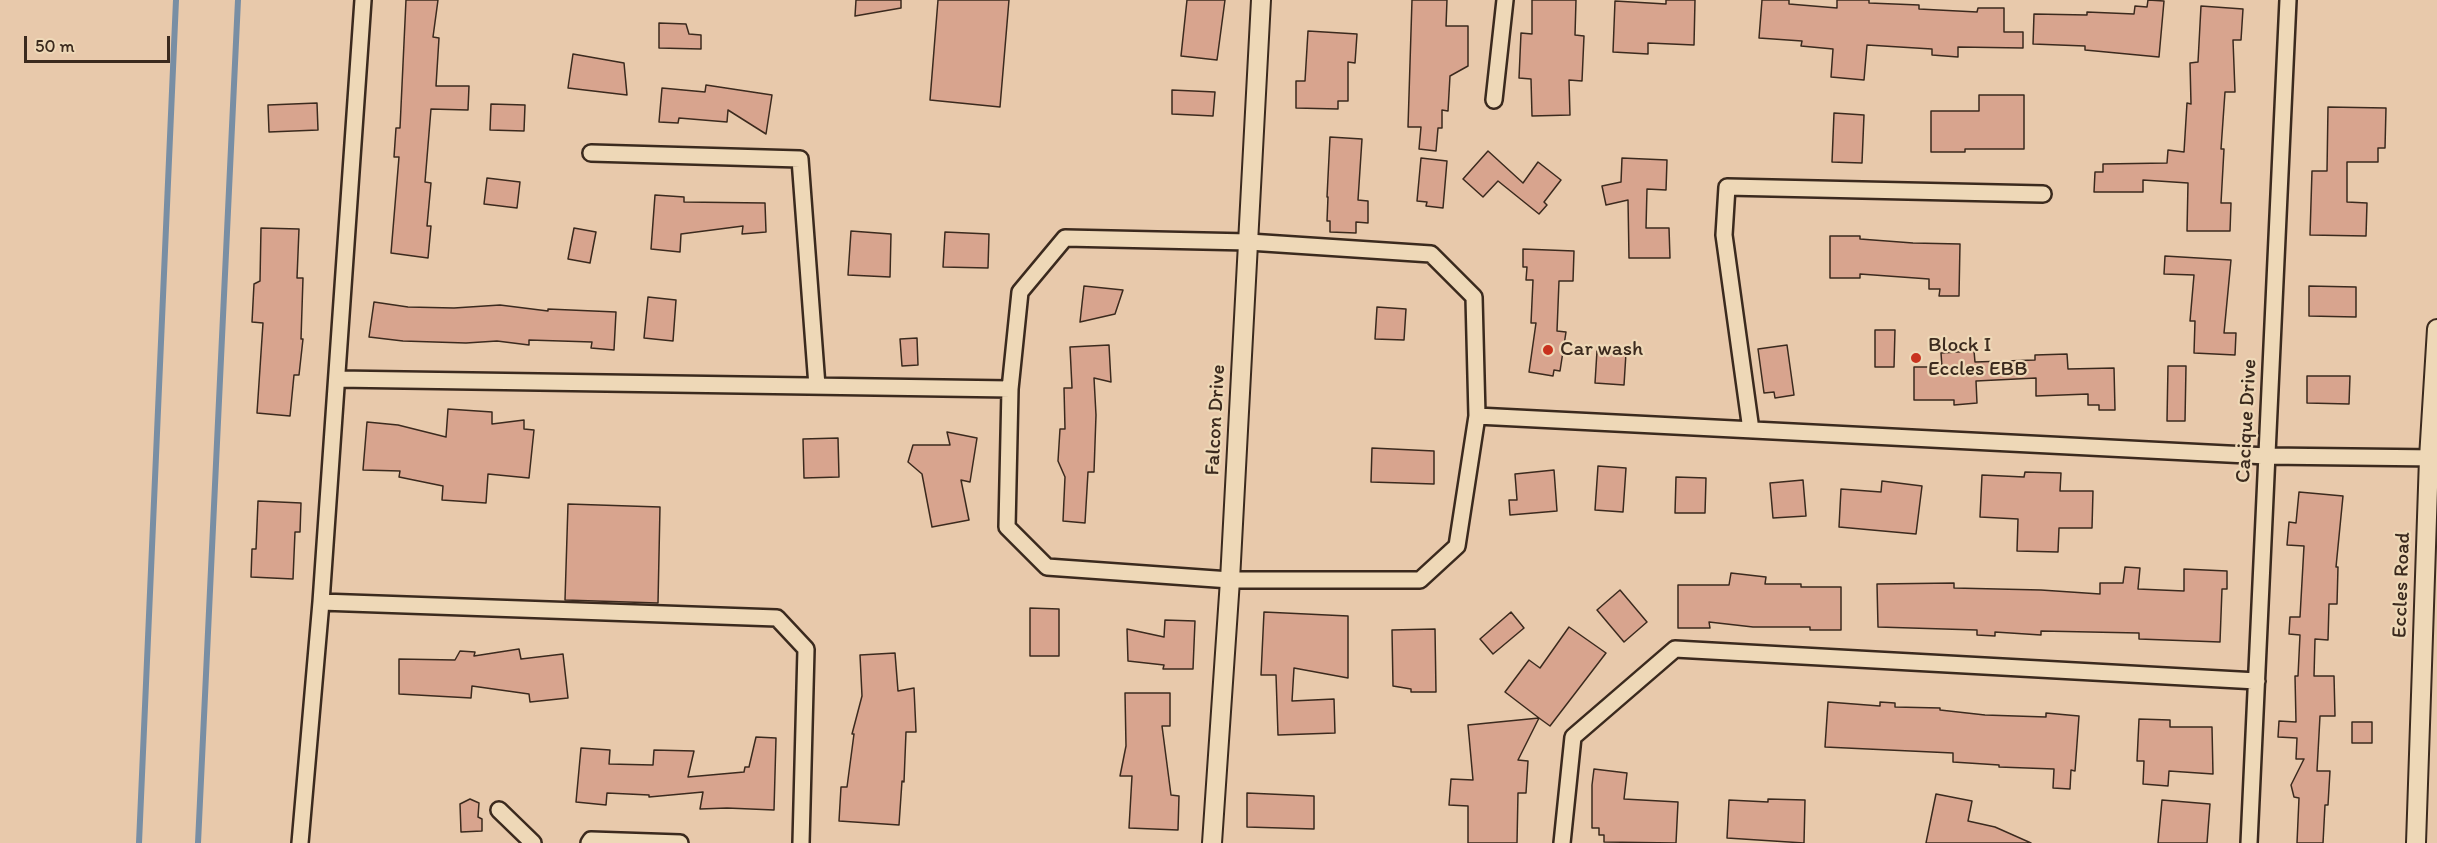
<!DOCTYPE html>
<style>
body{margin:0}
#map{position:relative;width:2437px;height:843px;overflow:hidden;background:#e8c9ab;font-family:Itim,sans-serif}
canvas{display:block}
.scale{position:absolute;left:24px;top:36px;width:146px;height:27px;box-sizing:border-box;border:3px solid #3b2a1e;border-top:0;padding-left:8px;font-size:18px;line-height:21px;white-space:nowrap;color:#3b2a1e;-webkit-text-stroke:4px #eed8b7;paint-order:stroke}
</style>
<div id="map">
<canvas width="2437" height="843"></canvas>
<div class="scale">50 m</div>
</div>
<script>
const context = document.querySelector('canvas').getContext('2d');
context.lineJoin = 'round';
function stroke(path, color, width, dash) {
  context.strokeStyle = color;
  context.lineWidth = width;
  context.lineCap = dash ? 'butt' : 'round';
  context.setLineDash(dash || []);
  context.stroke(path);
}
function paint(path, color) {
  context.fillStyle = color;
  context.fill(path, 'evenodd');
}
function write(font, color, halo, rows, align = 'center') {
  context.font = font + ' Itim,sans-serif';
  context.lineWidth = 4.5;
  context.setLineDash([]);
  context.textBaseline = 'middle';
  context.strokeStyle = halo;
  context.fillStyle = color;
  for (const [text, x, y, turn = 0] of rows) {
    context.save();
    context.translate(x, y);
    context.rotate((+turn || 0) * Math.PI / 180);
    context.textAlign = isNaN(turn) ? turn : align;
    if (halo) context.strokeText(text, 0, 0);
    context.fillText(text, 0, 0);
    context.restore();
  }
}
stroke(new Path2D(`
 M139,843l37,-843
 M198,843l40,-843`), '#788ea4', 6);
const building = new Path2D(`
 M406,0h32l-5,37 6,1 -3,48h33l-1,24 -37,-1 -6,73 6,1 -4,43h4l-3,32 -37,-5 8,-96h-5l2,-29h4z
 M856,0h45v8l-46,8z
 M938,0h71l-9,107 -70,-7z
 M1187,0h38l-8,60 -36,-4z
 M1412,0h35l-1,26h22v40l-18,10 -2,35 -6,-1v18h-4l-2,23 -17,-2 2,-22h-13z
 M1532,0h44l-1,35 9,1 -2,45 -13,-1 1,35 -38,1 -1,-37 -12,-1 2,-45 11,1z
 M1666,0h29l-1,45 -46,-2v11l-35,-2 2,-51 51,3z
 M1762,0h27v4l48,4v-8h32v3l50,2v4l58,3 1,-4h26v24h19v16l-65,-1v10l-26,-2v-6l-65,-4 -3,35 -33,-3 2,-28 -32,-3 1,-5 -43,-3z
 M2148,0l16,1 -5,56 -74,-7v-4l-52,-2 1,-30 53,1v-3l47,2 1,-8 12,1z
 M2201,6l42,3 -2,31h-8l2,52h-10l-4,57h3l-3,54h10l-1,28h-43l1,-48 -45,-3v12h-49l1,-20h8v-8l64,-1 1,-13 16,2 3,-49 4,1 -1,-41 8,-1z
 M659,23l27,1 3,10 12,1v14l-42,-1z
 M1308,31l49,3 -2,29 -7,-1v39h-10v8l-42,-1v-27h9z
 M573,54l51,9 3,32 -59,-7z
 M706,85l66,10 -6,39 -38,-24 -1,12 -48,-4 -1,5 -19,-1 3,-34 43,4z
 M1172,90l43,2 -2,24 -41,-2z
 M1979,95h45v54h-59v3h-34v-41h48z
 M317,103l1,27 -49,2 -1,-27z
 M491,104l34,1 -1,26 -34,-1z
 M2328,107l58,1 -1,40h-7v14h-31v40l20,1 -1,33 -56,-1 2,-64h15z
 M1834,113l30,2 -2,48 -30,-1z
 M1330,137l32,2 -4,61 10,1v22l-12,-1v11l-26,-1v-11h-3l1,-24h-1z
 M1488,151l35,32 15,-21 23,18 -17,22 3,3 -8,9 -41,-33 -15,16 -20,-18z
 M1421,158l26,3 -4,47 -17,-2 1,-4 -10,-1z
 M1622,158l45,2 -1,30 -19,-1 -1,39h23l1,30h-41l-1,-58 -22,5 -4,-19 19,-4z
 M487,178l33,4 -3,26 -33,-4z
 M655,195l29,2v5l81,1 1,29 -24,2 1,-8 -62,8 -1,18 -29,-3z
 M261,228l38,1 -2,49h6l-2,61h2l-4,36h-5l-4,41 -33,-3 6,-90 -11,-1 2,-38 6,-3z
 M574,228l22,4 -6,31 -22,-4z
 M851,231l40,3 -1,43 -42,-2z
 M945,232l44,2 -1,34 -45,-1z
 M1830,236h30v3l53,4 47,1 -1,52h-20l1,-7h-11v-10l-69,-5v4h-30z
 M1523,249l51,2 -1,30h-14l-2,50 9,1 -6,39 -6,-1 -1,6 -24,-4 7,-49h-5l2,-43h-7l1,-13h-4z
 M2165,256l66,4 -7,73h12l-1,22 -41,-2 1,-32h-5l4,-46 -30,-1z
 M1084,286l39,4 -8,24 -35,8z
 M2309,286l47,1v30l-47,-1z
 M648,297l28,3 -3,41 -29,-3z
 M374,302l34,5 46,1 46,-3 48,6v-2l68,3 -2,38 -23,-2 1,-6 -63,-2v5l-32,-4 -31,2 -63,-2 -34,-4z
 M1377,307l29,2 -2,31 -29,-1z
 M1875,330h20l-1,37h-19z
 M917,338l1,27 -16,1 -2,-27z
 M1109,345l2,37 -17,-4 2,37 -2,57h-6l-3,51 -22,-2 2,-44 -7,-16 2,-32h5l-1,-41h8l-2,-41z
 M1787,345l7,50 -19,3 -1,-6 -10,1 -6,-44z
 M1597,351l29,2 -2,32 -29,-2z
 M1974,351l1,11 60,-2v-5l32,-1 1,15 46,-1 1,42h-16v-5h-11v-11l-52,2v-18l-60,3 1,22 -23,2v-5h-40v-33h28l-1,-14z
 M2168,366h18l-1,55h-18z
 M2307,376h43l-1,28 -42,-1z
 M448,409l44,3v12l32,-4v9l10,1 -5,48 -41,-4 -2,29 -44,-3 1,-14 -44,-9 1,-6 -37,-1 4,-48 31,3 48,12z
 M947,432l30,6 -7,44 -9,-2 8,40 -37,7 -10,-53 -14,-12 5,-17h37z
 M838,438l1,39 -35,1 -1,-39z
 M1372,448l62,3v33l-63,-2z
 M1598,466l28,2 -3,44 -28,-2z
 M1554,470l3,41 -47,4 -1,-15h8l-2,-26z
 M2025,472l36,1 -1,18h33l-1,37h-33l-1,24 -41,-1 1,-32 -38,-2 2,-42 42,2z
 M1676,477l30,1 -1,35h-30z
 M1803,480l3,36 -33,2 -3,-35z
 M1882,481l40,5 -6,48 -77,-7 2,-38 40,3z
 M2299,492l44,4 -7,71h2l-1,37h-8l-1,36 -13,-1 -1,37h20l1,40h-15l-3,55h13l-2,34h-3l-2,38h-26l2,-45 -5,-1 -3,-12 13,-26h-8l1,-21 -19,-1 1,-16 17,1 -1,-46h3l2,-41 -11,-1 1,-17h10l4,-71 -17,-1 2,-23 7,1z
 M258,501l43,2 -1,29h-5l-2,47 -42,-2 1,-28h4z
 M568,504l92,3 -2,96 -93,-3z
 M2125,567l15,1 -2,21 46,2v-22l43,2v18h-5l-2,53 -81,-3v-6l-98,-2v4l-46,-3v4l-18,-1v-5l-99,-3 -1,-43 77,-1v5l87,2 59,4v-11h23z
 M1731,573l35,4 -1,7h36v3h40v43h-31v-3h-57l-44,-5 1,6h-32v-43h51z
 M1620,590l27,32 -23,20 -27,-32z
 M1030,608l29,1v47h-29z
 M1264,612l84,4v62l-54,-10 -2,33 42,-2 1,34 -57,2 -2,-60h-15z
 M1511,612l13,16 -31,26 -13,-15z
 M1165,620l30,1 -2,48h-30l1,-4 -36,-4 -1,-32 37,8z
 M1569,627l37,26 -56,73 -11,-8 -21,42 10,1 -2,32h-8l-1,50h-49v-37l-19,-1 2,-26 22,1 -5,-55 71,-7 -34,-26 24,-32 11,8z
 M1435,629l1,63h-25v-3l-18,-3 -1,-56z
 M519,649l2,10 42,-5 5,44 -38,4 -1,-8 -57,-8 -1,12 -72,-4v-35l56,1 5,-9 15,1 -1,4z
 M895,653l3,38 16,-3 2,44h-10l-2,50 -2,-1 -3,44 -60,-4 2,-34h6l7,-53h-2l10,-38 -2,-41z
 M1125,693h45v33h-8l9,69 8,1 -1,34 -49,-2 3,-52h-12l6,-30z
 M1828,702l52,4v-4l15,1v4l45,1v2l45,5 61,2v-4l33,3 -4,55 -4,-1 -1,19 -17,-1 1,-19 -55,-2v-2l-46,-3v-9l-128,-6z
 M2139,719l31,1v7h42l1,47 -44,-3 -1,15 -25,-2 1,-23h-7z
 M2352,722h20v21h-20z
 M756,737l20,1 -2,72 -47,-2 -27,1 3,-17 -54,5v-2l-42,-2 -1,12 -30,-3 5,-54 29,2 -1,14 44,1 1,-15 40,1 -6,26 56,-5 1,-5h4z
 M1594,769l33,4 -3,26 54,3 -2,41 -72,-1v-7h-5v-7h-7v-43z
 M1247,793l67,3v33l-67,-2z
 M1936,794l36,7 -4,20 27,6 36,16h-105z
 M470,799l9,4 -1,14 4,2v12l-21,1 -1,-28z
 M1768,799l37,1 -1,43 -77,-5 2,-38 39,2z
 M2162,800l48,4 -3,39h-49z`);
paint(building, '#d8a48e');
stroke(building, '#3b2a1e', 1.5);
const minor = new Path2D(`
 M1494,100l11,-100
 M591,153l209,6 17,227
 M1065,238l184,4 182,12 43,43 3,119 -20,130 -37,34h-190l-183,-13 -40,-40 3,-138 10,-97z
 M337,379l673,10
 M1477,416l790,40 170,2
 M1751,430l-27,-195 3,-48 316,7
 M321,602l456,16 29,31 -5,194
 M499,810l34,33
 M300,843l21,-241 42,-602
 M589,843l2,-3 89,3
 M1562,843l11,-106 102,-88 582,32
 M2249,843l39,-843`);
const tertiary = new Path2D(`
 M1212,843l18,-263 31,-580
 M2416,843l13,-385 8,-129`);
stroke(minor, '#3b2a1e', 20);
stroke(tertiary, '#3b2a1e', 22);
stroke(minor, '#eed8b7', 15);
stroke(tertiary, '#eed8b7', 18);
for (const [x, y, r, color] of [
 [1548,350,6,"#c8321e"],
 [1916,358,6,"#c8321e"]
]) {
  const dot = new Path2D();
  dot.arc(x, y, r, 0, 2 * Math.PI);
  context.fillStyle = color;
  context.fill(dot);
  stroke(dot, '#eed8b7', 2);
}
write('21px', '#3b2a1e', '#eed8b7', [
 ["Block I",1928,346],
 ["Eccles EBB",1928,370],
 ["Car wash",1560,350]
], 'left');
write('21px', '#3b2a1e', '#eed8b7', [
 ["Falcon Drive",1216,420,-87],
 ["Cacique Drive",2247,421,-87],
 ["Eccles Road",2402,585,-88]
]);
</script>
